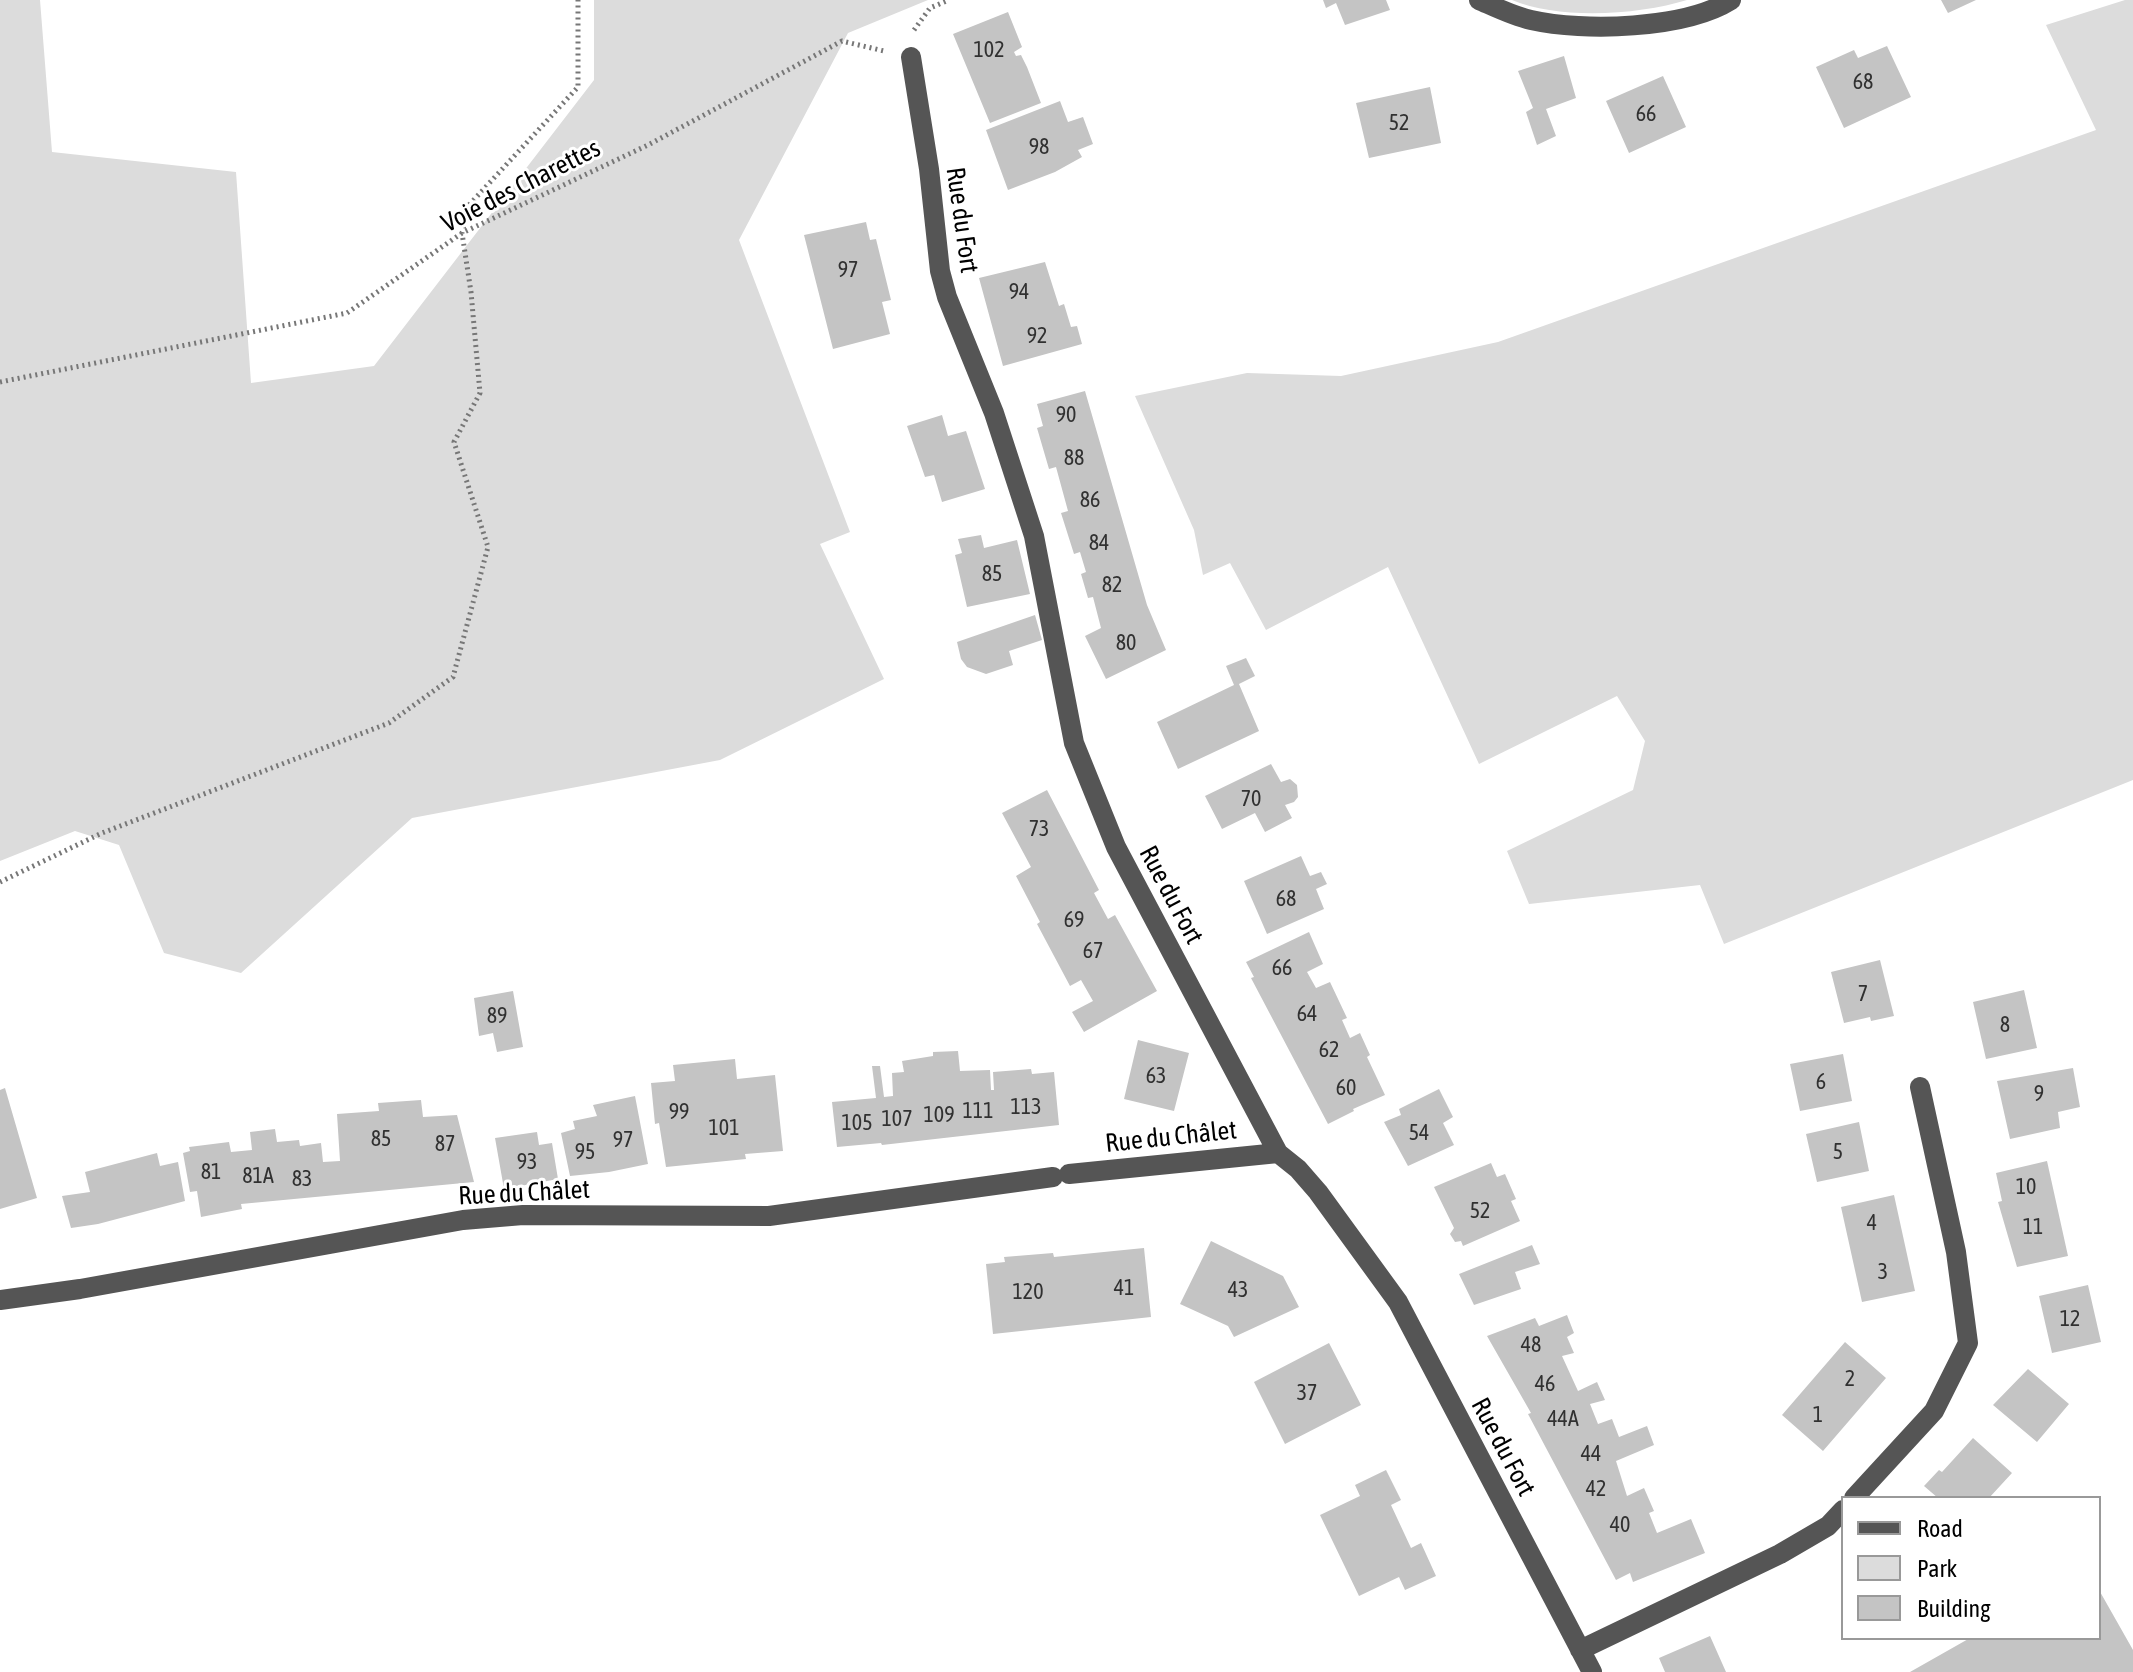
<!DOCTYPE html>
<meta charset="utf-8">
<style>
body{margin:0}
#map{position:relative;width:2133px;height:1672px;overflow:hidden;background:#fff;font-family:"Asap Condensed",sans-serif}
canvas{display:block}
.legend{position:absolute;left:1841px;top:1496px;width:260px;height:144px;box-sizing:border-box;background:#fff;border:2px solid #999;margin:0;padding:10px 14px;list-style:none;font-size:24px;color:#000}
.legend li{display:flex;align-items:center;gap:16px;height:40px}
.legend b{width:40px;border:2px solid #999}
</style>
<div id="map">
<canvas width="2133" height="1672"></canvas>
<ul class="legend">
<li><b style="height:10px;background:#555"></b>Road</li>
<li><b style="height:22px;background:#dcdcdc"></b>Park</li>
<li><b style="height:22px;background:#c4c4c4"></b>Building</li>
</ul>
</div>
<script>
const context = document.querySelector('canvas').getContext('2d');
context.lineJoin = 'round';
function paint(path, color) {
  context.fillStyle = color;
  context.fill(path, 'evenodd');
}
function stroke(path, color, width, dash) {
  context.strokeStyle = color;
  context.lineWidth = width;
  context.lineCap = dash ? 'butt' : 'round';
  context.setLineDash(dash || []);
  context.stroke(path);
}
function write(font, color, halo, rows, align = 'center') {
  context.font = font + ' "Asap Condensed",sans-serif';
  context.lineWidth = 6;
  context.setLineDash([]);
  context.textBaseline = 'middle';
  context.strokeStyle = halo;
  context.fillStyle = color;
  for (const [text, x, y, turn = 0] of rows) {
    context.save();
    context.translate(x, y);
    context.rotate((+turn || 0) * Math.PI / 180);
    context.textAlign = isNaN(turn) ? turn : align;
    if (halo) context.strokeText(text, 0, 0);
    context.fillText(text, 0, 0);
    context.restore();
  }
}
paint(new Path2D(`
 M0,0h40l12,152 184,20 15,211 123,-17 220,-286v-80h334l-80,33 -109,207 111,292 -30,12 64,135 -164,81 -308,58 -171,155 -77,-20 -45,-108 -44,-14 -75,30z
 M1512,0h175c-48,15 -128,20 -175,0z
 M2125,0h8v780l-409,164 -24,-59 -171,19 -22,-53 126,-61 12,-49 -28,-45 -138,68 -91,-197 -122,63 -36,-67 -27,12 -9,-45 -59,-134 112,-23 94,3 157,-34 598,-212 -50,-105z`), '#dcdcdc');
paint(new Path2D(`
 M1323,0h63l4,10 -45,15 -9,-22 -10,5z
 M1941,0h35l-28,13z
 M1008,12l14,35 -8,5 2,4 5,-1 6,12 14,36 -51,20 -37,-89z
 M1887,46l24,51 -67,31 -28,-61 38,-17 4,8z
 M1564,56l12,42 -30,11 10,27 -19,9 -11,-33 7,-4 -15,-37z
 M1663,76l23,51 -57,26 -23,-52z
 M1430,87l11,56 -72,15 -13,-55z
 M1060,101l8,21 15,-5 10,27 -15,6 4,7 -27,15 -47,18 -22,-60z
 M866,222l4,18 6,-1 15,61 -9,2 8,32 -57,15 -29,-114z
 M1045,262l14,44 5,-2 7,23 6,-1 5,18 -79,22 -24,-88z
 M1085,391l62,214 19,45 -60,29 -21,-43 16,-8 -8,-31 -5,1 -7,-24 5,-2 -6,-20 -6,2 -13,-41 7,-2 -12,-44 -7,2 -12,-41 6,-2 -6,-22z
 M942,415l6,21 18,-5 19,58 -43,13 -8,-27 -9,2 -18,-51z
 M981,535l3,13 33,-8 13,54 -63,13 -12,-52 7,-2 -4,-14z
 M1035,615l7,25 -33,11 4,14 -27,9 -19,-7 -6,-8 -4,-17z
 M1246,658l9,18 -16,8 20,47 -81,38 -21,-47 77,-37 -8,-19z
 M1271,764l10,18 9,-3 7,6 1,12 -4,5 -9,3 7,13 -27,14 -10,-19 -33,16 -17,-33z
 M1047,790l52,100 -5,3 14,26 7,-4 42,76 -73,41 -12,-20 21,-11 -12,-21 -11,6 -33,-62 3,-2 -24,-46 15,-9 -29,-54z
 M1301,856l9,20 11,-4 6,12 -11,5 8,20 -57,25 -23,-53z
 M1309,932l14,32 -16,8 9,16 14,-6 17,36 -5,2 8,18 10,-5 10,22 -3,2 18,38 -32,14 1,2 -26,13 -77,-146 3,-1 -8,-15z
 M1880,960l14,56 -23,5 -1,-4 -26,6 -13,-51z
 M2024,990l13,58 -51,11 -13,-57z
 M513,991l10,56 -26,5 -4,-19 -14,3 -5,-38z
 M1138,1040l51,13 -15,58 -50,-12z
 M958,1051l2,20 30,-1 1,20h3l-1,-18 38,-3 1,5 22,-2 5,53 -177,20 -1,-2 -44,4 -5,-45 44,-4 -4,-32h8l4,31 9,-1 -1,-23 12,-1 -2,-11 31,-5v-4z
 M1843,1054l9,47 -52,10 -10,-47z
 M735,1059l2,20 38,-4 8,76 -38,3 1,5 -80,8 -7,-44 -4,1 -4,-41 24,-2 -2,-16z
 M2073,1068l7,39 -22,5 2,16 -50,11 -13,-58z
 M5,1088l32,110 -37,11v-119z
 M1439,1089l14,28 -10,6 11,22 -46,21 -24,-44 17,-7 -2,-6z
 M635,1096l13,68 -39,8 -39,4 -9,-43 14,-4 -2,-8 24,-5 -4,-11z
 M421,1100l2,17 34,-2 17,67 -233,22 1,5 -41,8 -4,-26 -7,1 -7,-39 7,-2 -1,-4 40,-5 2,10 21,-2 -2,-18 25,-3 2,13 22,-2 1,6 21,-3 2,19 17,-1 -3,-47 42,-3 -1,-8z
 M1859,1122l10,49 -52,11 -11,-48z
 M537,1132l2,13 13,-2 6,36 -54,10 -9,-51z
 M157,1153l3,13 18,-4 7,39 -87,23 -27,4 -9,-32 28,-4 -5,-20z
 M2047,1161l21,95 -51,11 -19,-65 4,-1 -6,-28z
 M1491,1163l6,14 8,-3 11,25 -5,2 9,20 -57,25 -2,-5 -6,1 -5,-8 4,-6 -20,-41z
 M1894,1195l21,96 -53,11 -21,-95z
 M1211,1241l72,35 16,31 -65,30 -6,-11 -48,-22z
 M1532,1245l8,19 -25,8 6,17 -47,16 -15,-31z
 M1144,1248l7,69 -158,17 -7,-70 19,-2 -1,-5 49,-4 1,4z
 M2088,1285l13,57 -49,11 -13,-57z
 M1567,1315l7,18 -7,4 7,16 -12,3 16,35 19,-9 8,18 -15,4 8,20 14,-5 7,18 28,-11 7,19 -38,16 11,35 17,-8 10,23 -5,2 8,20 34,-14 14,34 -72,29 -3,-9 -14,7 -88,-166 3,-1 -44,-77 48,-18 4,8z
 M1845,1342l41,36 -63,73 -41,-36z
 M1329,1343l32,62 -76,39 -31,-62z
 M2028,1369l41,35 -32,38 -44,-37z
 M1973,1438l39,35 -23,25h-51l-14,-12 15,-16 3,2z
 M1386,1470l15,30 -10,5 20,43 10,-5 15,33 -31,14 -6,-13 -40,19 -39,-81 40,-19 -5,-11z
 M2099,1590l34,60v22h-223l60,-34h129z
 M1710,1636l16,36h-61l-6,-14z`), '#c4c4c4');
stroke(new Path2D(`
 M914,30l16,-22 19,-8
 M0,382l347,-69 115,-80 186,-88 194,-104 42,10
 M0,882l102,-49 287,-110 64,-46 35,-130 -34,-105 26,-49 -9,-101 -9,-59 7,-28 109,-118v-87`), '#777', 5, [2, 4]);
stroke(new Path2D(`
 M1479,0c16,7 34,16 52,20 53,12 154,9 200,-20
 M911,57l18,112 11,102 7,26 47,116 40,123 40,207 42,104 162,306 20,16 20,23 80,110 194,370
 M1069,1174l209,-21
 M0,1300l80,-11 383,-69 60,-5 246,1 284,-39
 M1854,1498l80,-87 34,-68 -12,-91 -36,-165
 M1580,1650l200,-96 48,-28 15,-16`), '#555', 20);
write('22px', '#313131', null, [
 ["102",989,50],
 ["68",1863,82],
 ["66",1646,114],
 ["52",1399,123],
 ["98",1039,147],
 ["97",848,270],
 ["94",1019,292],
 ["92",1037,336],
 ["90",1066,415],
 ["88",1074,458],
 ["86",1090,500],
 ["84",1099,543],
 ["85",992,574],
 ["82",1112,585],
 ["80",1126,643],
 ["70",1251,799],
 ["73",1039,829],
 ["68",1286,899],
 ["69",1074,920],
 ["67",1093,951],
 ["66",1282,968],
 ["7",1863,994],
 ["64",1307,1014],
 ["89",497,1016],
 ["8",2005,1025],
 ["62",1329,1050],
 ["63",1156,1076],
 ["6",1821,1082],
 ["60",1346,1088],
 ["9",2039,1094],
 ["113",1026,1107],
 ["111",978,1111],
 ["99",679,1112],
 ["109",939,1115],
 ["107",897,1119],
 ["105",857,1123],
 ["101",724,1128],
 ["54",1419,1133],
 ["85",381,1139],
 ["97",623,1140],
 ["87",445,1144],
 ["95",585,1152],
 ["5",1838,1152],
 ["93",527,1162],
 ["81",211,1172],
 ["81A",258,1176],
 ["83",302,1179],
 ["10",2026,1187],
 ["52",1480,1211],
 ["4",1872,1223],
 ["11",2033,1227],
 ["3",1883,1272],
 ["41",1124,1288],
 ["43",1238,1290],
 ["120",1028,1292],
 ["12",2070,1319],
 ["48",1531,1345],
 ["2",1850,1379],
 ["46",1545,1384],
 ["37",1307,1393],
 ["1",1818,1415],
 ["44A",1563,1419],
 ["44",1591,1454],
 ["42",1596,1489],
 ["40",1620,1525]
]);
write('26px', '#000', '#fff', [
 ["Voie des Charettes",521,186,-27],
 ["Rue du Fort",962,220,82],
 ["Rue du Fort",1171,895,62],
 ["Rue du Châlet",1171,1137,-6],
 ["Rue du Châlet",524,1193,-3],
 ["Rue du Fort",1503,1447,62]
]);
</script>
